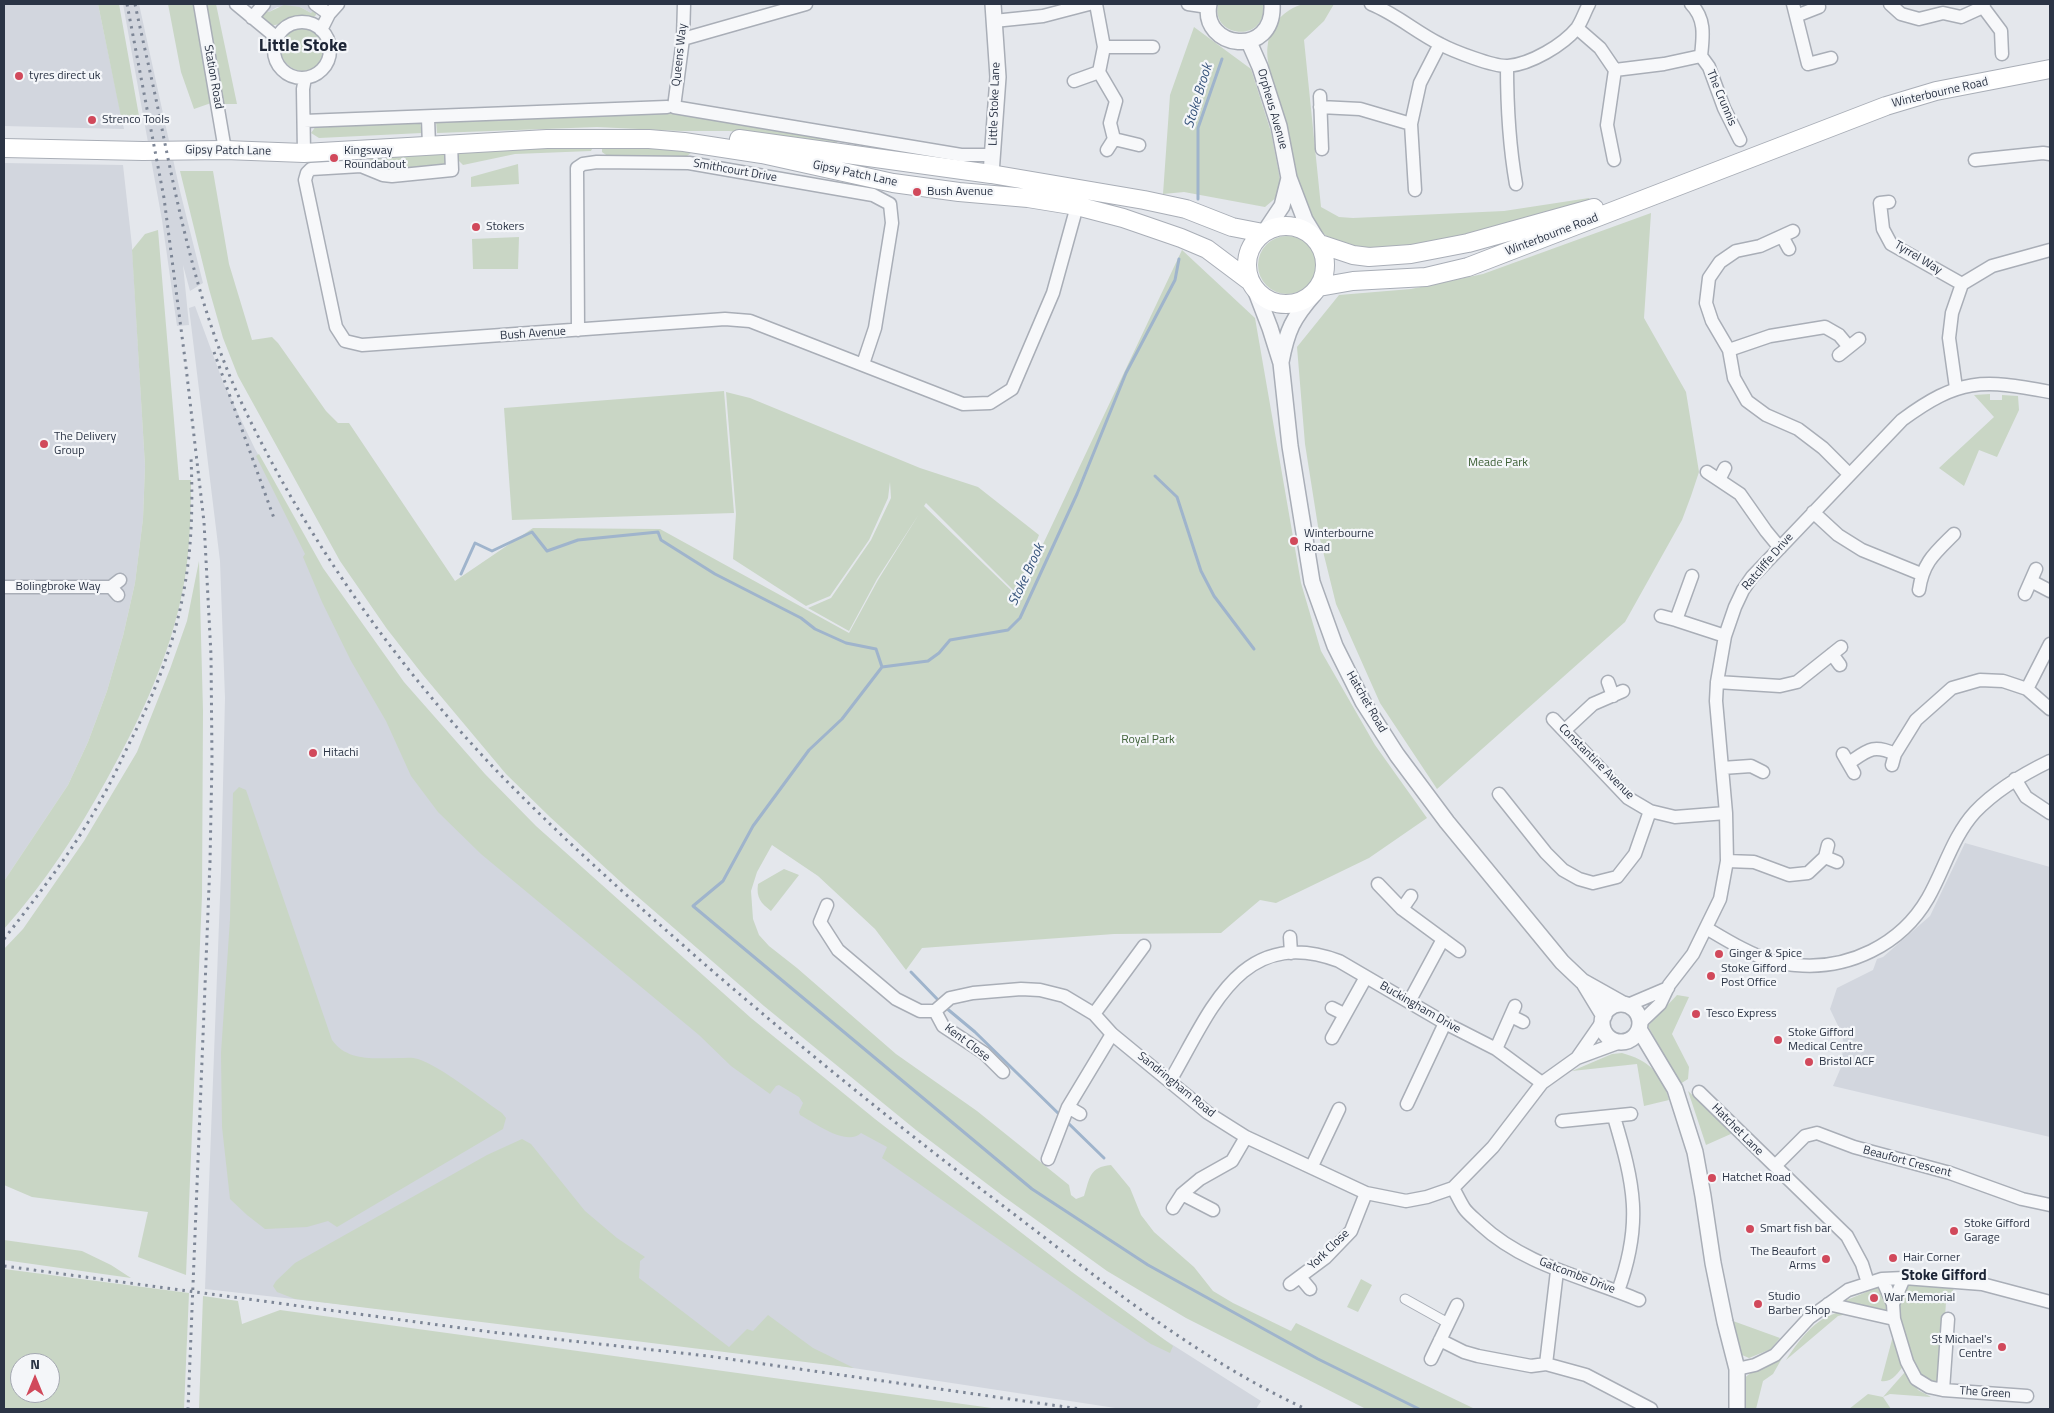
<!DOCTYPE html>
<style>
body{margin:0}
#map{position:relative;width:2054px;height:1413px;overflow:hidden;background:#e4e7ec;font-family:"Titillium Web",sans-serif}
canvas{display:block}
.frame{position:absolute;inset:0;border:5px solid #2b3445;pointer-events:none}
.north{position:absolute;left:10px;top:1353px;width:50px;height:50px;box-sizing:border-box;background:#f4f6f9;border:1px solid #a4a8b1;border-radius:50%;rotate:0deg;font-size:14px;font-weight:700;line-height:20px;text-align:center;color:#2b3445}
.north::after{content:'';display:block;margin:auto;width:18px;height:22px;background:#d1495b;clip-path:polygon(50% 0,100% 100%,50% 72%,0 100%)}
</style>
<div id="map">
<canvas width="2054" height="1413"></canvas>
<div class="frame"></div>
<div class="north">N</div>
</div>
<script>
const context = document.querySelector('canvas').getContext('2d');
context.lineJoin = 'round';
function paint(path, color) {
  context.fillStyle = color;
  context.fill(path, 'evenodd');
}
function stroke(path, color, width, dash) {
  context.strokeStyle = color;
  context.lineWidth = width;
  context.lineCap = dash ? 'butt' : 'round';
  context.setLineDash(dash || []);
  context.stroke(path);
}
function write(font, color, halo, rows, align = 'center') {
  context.font = font + ' "Titillium Web",sans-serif';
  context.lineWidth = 4.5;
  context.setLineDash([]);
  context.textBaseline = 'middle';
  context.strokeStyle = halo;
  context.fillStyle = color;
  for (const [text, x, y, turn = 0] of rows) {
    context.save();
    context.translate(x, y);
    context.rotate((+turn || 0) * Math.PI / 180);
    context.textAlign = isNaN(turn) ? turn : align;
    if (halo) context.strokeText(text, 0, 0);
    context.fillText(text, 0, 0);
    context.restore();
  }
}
paint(new Path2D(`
 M4,4h94l26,125 -120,-3z
 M123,4h16l41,187 23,92 -13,8 -7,-26 6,60 -12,1 -15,-106z
 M254,4h66l-9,9 -11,-6h-23l-8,5z
 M4,163l119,2 9,81 13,220 -2,53 -8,64 -12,53 -16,55 -19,51 -20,43 -64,96z
 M195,306l28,76 32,67 76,135 61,87 93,110 88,85 295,256 267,199 126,80 -5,8h-134l-413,-63 -504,-57 16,-418 4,-173 -5,-137 -31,-253z
 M1965,843l85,24v270l-217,-51 9,-21 1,-29 -13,-27 7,-21 36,-18 4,-11 6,-2 47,-41z`), '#d2d6de');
paint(new Path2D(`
 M98,4h21l20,112 -18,1z
 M168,4h27l16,99 -17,6 -13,-37z
 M205,4h11l21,100h-13z
 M1218,4h45c5,40 -53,34 -45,0z
 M1303,4l7,1 24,-1 -10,17 -20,19 17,167 18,10 14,1 151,-7 85,-13 2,4c-33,9 -66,18 -99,26 -47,13 -100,31 -148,17 -49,-14 -52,-95 -62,-135 -5,-21 -18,-45 -14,-67 3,-20 16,-33 35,-39z
 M284,5l16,2 11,6 4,-5 1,7 -2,2 -18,-1 -16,8 -10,2 -9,-7 2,-10 6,3z
 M281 49a22 22 0 1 1 44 0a22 22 0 1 1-44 0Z
 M1194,27l57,42 20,63 9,47 -2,17 -13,11 -81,-15 -21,2 7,-99z
 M673,111l163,27 2,8 -72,-11 -37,-4h-48l-84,-4 -160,6 -1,-12z
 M420,122l2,11 -103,5 -8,-5 5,-7z
 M594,145l-3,6 -76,3 -52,11 -4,-4 -1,-10z
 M602,146h74l15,7 -4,3 -78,1 -7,-5z
 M445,153v11l-10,4 -45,3 -23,-9 7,-6z
 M518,164l1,20 -48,3v-10z
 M180,171h33l16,93 23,76 20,-3 6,6 48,68 12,12h11l106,158 78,-53 127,1 189,104 29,-53 41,-66 -42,65 -28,52 -41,-23 23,-10 40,-58 20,-42 -1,-16 -2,16 -19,42 -39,56 -24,10 -73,-47 3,-45 -10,-122 24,6 170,70 58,19 61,48 -23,58 -90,-90 -2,3 94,91 164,-347 73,68 46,265 20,68 54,94 52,73 -58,40 -93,45 -16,-3 -39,33 -107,1 -192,14 -16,22 -31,-41 -57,-53 -46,-31 -15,27 -6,19 2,28 6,16 10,11 28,22 99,86 81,57 92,74 2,10 5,4 8,-3c6,-18 5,-29 27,-31l19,23 11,27 13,17 40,35 19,24 20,12 58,28 5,-8 179,86h-109l-180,-91 -79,-47 -104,-75 -87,-66 -152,-124 -141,-122 -73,-67 -44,-43 -83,-99 -36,-46 -47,-68 -102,-185 -15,-38 -14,-49z
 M1651,213l-7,105 42,74 13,80 -8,24 -9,24 -57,102 -188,167 -57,-86 -44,-99 -16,-65 -15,-95 -8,-97 42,-52 72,-6 72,-15z
 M158,230l21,250h12c0,31 -1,61 -5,91 -11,75 -43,143 -79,208 -29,53 -63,105 -103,150v-48l64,-96 20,-43 19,-51 16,-55 12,-53 8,-64 2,-53 -13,-216 13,-16z
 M1258 265a29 29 0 1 1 58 0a29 29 0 1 1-58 0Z
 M519,237l-1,32h-45l-1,-30z
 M724,391l10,122 -222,7 -8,-112z
 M1990,394v6h12v-5l16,1 1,14 -22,47 -18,-7 -15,36 -25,-18 55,-51 -20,-22z
 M259,454l64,114 81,114 81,92 51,52 215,192 124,101 197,153 101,74 -3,7 -19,-9 -44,-29 -225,-157 5,-11 -26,-14c-14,14 -46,-10 -61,-18l-1,-3 4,-9 -4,-6 -20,-12 -3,1 -6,8 -39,-28 -32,-31 -218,-181 -43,-42 -27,-36 -25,-55 -35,-60 -29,-59 -19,-45 2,-3 -49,-98z
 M199,561l4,150 -1,185 -16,379 -48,-18 10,-45 -116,-15 -28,-12v-236l19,-20 61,-88 53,-89 33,-83 17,-48z
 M239,787l7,3 86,250c16,22 42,18 67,18 6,0 13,-1 19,1 24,8 62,39 84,54l4,5 -3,11 -166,98 -9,-6 -21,6 -42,2 -18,-14 -17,-16 -8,-72 -1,-74 9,-134 3,-126z
 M784,869l15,6 -28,36c-10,-8 -15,-13 -13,-27z
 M1677,995l12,2 -17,37 17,33 -1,12 -8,5 -32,-58z
 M1622,1053c26,7 40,20 47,47l-25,6 -7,-42 -65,7 40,-17z
 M1688,1091l45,42 -27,12z
 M522,1139l9,5 54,67 32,27 28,19 -5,4 -1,17 90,69 18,-18 6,2 15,-16 45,33 41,20 -559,-69 -18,-7 -4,-6 3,-5 19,-18 192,-108z
 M4,1240l78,11 29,14 20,13 -127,-18z
 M4,1269l185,24 -5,116h-180zM20,1363h30v30h-30z
 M1361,1279l11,6 -14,27 -11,-5z
 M1907,1285l48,2 -9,15 -5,78 -3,4 -11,-3 -13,-13 -17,-51 -55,-15 39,-16z
 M203,1296l35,5 4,23 38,-14 719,99h-800z
 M1840,1312l7,2 -9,2 -52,44c14,-21 29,-42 54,-48z
 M1733,1321l47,17 -9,11 -22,9 -7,-3z
 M1893,1336l11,29c-6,8 -12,18 -23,16z
 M1785,1353l-12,21 -10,7 -7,28h-13c0,-8 -2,-20 0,-28 3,-9 33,-21 42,-28z
 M1905,1372l2,1 11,17 13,7 -41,-3 -7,3 8,12h-42l19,-15 15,3z`), '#c9d6c5');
stroke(new Path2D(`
 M1198,199v-71l24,-69
 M1179,259l-4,21 -49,93 -49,121 -57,124 -12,12 -58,10 -11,13 -11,8 -46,6 -40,52 -33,31 -56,76 -30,55 -30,25 339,283 116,76 170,94 101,50
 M1155,476l22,21 24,74 13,25 40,53
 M461,574l14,-31 17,8 40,-19 15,19 31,-11 80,-8 3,8 54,34 86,44 14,11 31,14 30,6 6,18
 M911,972l30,31
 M945,1007l30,25 86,84
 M1065,1120l39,38`), '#9fb4cc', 3);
const pedestrian = new Path2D(`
 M1405,1299l43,24`);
const minor = new Path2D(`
 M200,4l25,146
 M236,4l41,34
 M315,4l14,10
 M684,4l-1,35 -9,68 287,48h32
 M1096,4l8,43 -5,25 17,29 -6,22 4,16 25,6
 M1188,4l20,3
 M1371,4c25,10 45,28 69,40 13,7 54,23 68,22 23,-2 55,-21 69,-38 5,-7 8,-17 12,-24
 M1691,4c15,15 12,33 10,52
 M1793,4l15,60 23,-6
 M1890,4l11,10 18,5 24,-6 18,4 22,-10 1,-3
 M1983,7l18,24 1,23
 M1796,16l23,-9
 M252,18l12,-14
 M994,21l49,-5 46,-12
 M274 50a28 28 0 1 1 56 0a28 28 0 1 1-56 0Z
 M1577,28l23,20 15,22 49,-6 37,-8 8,11 15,41 16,32
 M321,30l8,-16 9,-10
 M683,39l123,-35
 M1104,47h49
 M1507,66c0,40 2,78 9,118
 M1074,81l25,-9
 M1320,96l2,53
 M1320,107l40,2 51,15
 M428,118l1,28
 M304,121l363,-14
 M451,144l1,26 -60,6 -9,-1 -22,-9 -50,3 -4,4 -2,7 31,147 9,14 17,4 363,-26 25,2 213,83 27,-1 22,-14 41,-96 24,-87
 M1107,150l7,-11
 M304,153l-1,-64 2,-11
 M1614,160l-7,-35 8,-55
 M1975,160l68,-7 7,1
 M1415,190l-4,-66 9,-41 20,-39
 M1889,202l-9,1 3,26 8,15 71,40
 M1793,231l-33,15 -24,5 -16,11 -11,16 -3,25 6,18 17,29 5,28 13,23 19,14 32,14 25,19 26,26
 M1782,236l7,13
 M578,330l-1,-162 6,-4 14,-2 92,1 184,32 17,9 2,19 -17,105 -12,36
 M1729,350l41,-14 55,-9 14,8 10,12
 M1839,355l20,-16
 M1956,388l-7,-50 3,-25 10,-29 30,-18 58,-16
 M1707,472l33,22 26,37 14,17
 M1719,480l6,-12
 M1813,512l25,23 24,15 59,24
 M1692,576l-16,44 49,16
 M2031,581l19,10
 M4,587h107
 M1919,590c4,-28 16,-37 35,-56
 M2025,594l11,-25
 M118,595l-7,-8 9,-7
 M1661,616l15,4
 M1832,654l8,11
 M1608,682l5,14
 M1717,682l63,4 17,-4 44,-35
 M2027,689l23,-45
 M1553,719l75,79 22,13 25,6 51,-4
 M1565,730l28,-26 30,-13
 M1843,754l11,19
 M1849,763c19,-13 24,-19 46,-9
 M1892,765l3,-11 21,-34 36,-32 28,-8 23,1 24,8 23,20
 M1722,768l29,-2 12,6
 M2015,779l11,18 24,16
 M1499,794l47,59 17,17 16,9 14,4 24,-6 18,-23 15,-43
 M1825,857l12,5
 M1727,861l27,1 35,13 19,-2 17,-16 3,-12
 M1378,884l24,25 57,42
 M827,905l-7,17 18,28 58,49 24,12h15l15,-13 23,-5 48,-4 19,1 24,6 30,18 18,20 96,79 38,24 120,56 40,8 21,-4 26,-9 40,-41 49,-64 35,-25 46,-17
 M1402,909l9,-13
 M1706,928c22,13 43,26 68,34 6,2 15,2 22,3 52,5 105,-20 132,-67 16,-28 25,-62 47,-86 21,-22 48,-38 75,-51
 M1290,937l1,16
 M1409,1002l34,-63
 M1628,1005l40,-17
 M1332,1008l12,6
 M935,1011l8,15 41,27 19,19
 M1094,1014l50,-68
 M1511,1016l12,6
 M1640,1023l20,-19 9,-19 24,-31 27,-55 7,-38 -1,-48 -10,-112 1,-19 8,-46 10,-29 8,-17 9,-13 150,-157c57,-42 80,-41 148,-28
 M1332,1038l34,-61
 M1496,1049l19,-43
 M1577,1058l25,-36
 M1170,1081c40,-68 70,-157 169,-120l106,62 51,26 46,34
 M1699,1092l148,144 15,28 6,19
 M1407,1104l38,-81
 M1068,1107l12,7
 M1614,1117c20,67 29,106 4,174
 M1562,1121l69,-7
 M1048,1159l20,-52 44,-73
 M1312,1166l27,-57
 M1775,1166l30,-30 12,-3 37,14 96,26 72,26 28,6
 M1453,1188c4,7 7,14 11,20 4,6 11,11 16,16 45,42 105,53 159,76
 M1173,1208l9,-14
 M1213,1210l-31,-16 18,-15 32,-18 14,-24
 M1300,1277l10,12
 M1882,1279l11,25 1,15 13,43 9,17 13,8 14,3 84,6
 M1290,1284l35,-26 26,-27 15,-38
 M1828,1304l66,15
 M1893,1304l11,-26
 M1440,1340l24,12 14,4 53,10 15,-2 40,11 65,34
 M1431,1359l26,-54
 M1546,1364l11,-93
 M1737,1369l18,-4 20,-10 34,-37 39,-28 34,-11 22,-1 78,6 68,18
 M1943,1390l5,-71`);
const tertiary = new Path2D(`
 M1209,4c-9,45 66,55 63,0
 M1249,42l11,25 19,59 10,52 16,42 11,18
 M991,174l7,-97 -5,-73
 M1266,230l16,-24 7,-28
 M1255,289l15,39 11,35 9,83 22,136 23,64 28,56 34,53 50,67 115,140 20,19 41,23
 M1281,362c6,-32 12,-44 33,-68
 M1584,983l20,33
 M1602 1023a19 19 0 1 1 38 0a19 19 0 1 1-38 0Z
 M1639,1029l36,60 20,63 8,44 10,67 12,59 12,47v40`);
const secondary = new Path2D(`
 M739,139l252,35 153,26 42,9 46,18 31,6
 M4,148l139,3 82,-1 79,3 243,-14h102l35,3 78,12 131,29 66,9 69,6 49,8 46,12 58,20 26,11 44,33
 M1247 265a39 39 0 1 1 78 0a39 39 0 1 1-78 0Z
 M1320,244l33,11 16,2 42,-3 57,-11 126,-35
 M1319,287l34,-6 73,-4 42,-10 418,-161 50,-15 114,-22`);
stroke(pedestrian, '#a9aeb7', 11);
stroke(minor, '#a9aeb7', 15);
stroke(tertiary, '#a9aeb7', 18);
stroke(secondary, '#a9aeb7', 20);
stroke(pedestrian, '#f7f8fa', 9);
stroke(minor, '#f7f8fa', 12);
stroke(tertiary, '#f7f8fa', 15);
stroke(secondary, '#fff', 18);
stroke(new Path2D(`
 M127,4l37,194 22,169 18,155 7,133 1,105 -2,102 -22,547
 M135,4c9,43 20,87 28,130 19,93 40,188 81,274 63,131 149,253 249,359 68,71 142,136 216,201 94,81 190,159 289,234 98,74 195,155 308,207
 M214,352l61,169
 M4,939c35,-45 72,-92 99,-143 10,-17 18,-36 27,-54 23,-45 42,-92 52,-142 10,-47 11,-94 9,-143
 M4,1266l487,66 217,24 372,53`), '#7d8696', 3, [2.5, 5]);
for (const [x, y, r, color] of [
 [19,76,5,"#d1495b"],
 [92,120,5,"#d1495b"],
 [334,158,5,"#d1495b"],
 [917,192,5,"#d1495b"],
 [476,227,5,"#d1495b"],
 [44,444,5,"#d1495b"],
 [1294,541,5,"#d1495b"],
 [313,753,5,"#d1495b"],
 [1719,954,5,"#d1495b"],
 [1711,976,5,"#d1495b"],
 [1696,1014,5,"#d1495b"],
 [1778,1040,5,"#d1495b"],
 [1809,1062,5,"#d1495b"],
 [1712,1178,5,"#d1495b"],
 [1750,1229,5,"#d1495b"],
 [1954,1231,5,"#d1495b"],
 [1893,1258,5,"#d1495b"],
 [1826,1259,5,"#d1495b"],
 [1874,1298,5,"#d1495b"],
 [1758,1304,5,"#d1495b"],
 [2002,1347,5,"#d1495b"]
]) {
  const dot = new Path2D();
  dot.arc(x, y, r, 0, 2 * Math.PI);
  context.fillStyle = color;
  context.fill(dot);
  stroke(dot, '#f4f6f9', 2);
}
write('12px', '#2b3445', '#f4f6f9', [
 ["Queens Way",680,55,-84],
 ["Station Road",213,77,80],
 ["Winterbourne Road",1940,93,-13],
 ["The Crunnis",1721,98,67],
 ["Little Stoke Lane",995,104,-88],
 ["Orpheus Avenue",1272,109,74],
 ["Gipsy Patch Lane",228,151,1],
 ["Smithcourt Drive",735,171,10],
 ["Gipsy Patch Lane",855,174,12],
 ["Winterbourne Road",1552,235,-21],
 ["Tyrrel Way",1918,258,31],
 ["Bush Avenue",533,334,-4],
 ["Ratcliffe Drive",1768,562,-49],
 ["Bolingbroke Way",58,587],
 ["Hatchet Road",1366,702,60],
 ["Constantine Avenue",1596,762,45],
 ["Buckingham Drive",1420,1008,30],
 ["Kent Close",967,1043,37],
 ["Sandringham Road",1176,1085,39],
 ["Hatchet Lane",1737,1130,45],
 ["Beaufort Crescent",1907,1162,15],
 ["York Close",1329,1250,-44],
 ["Gatcombe Drive",1577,1276,21],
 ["The Green",1985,1393,4]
]);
write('12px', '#2b3445', '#f4f6f9', [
 ["tyres direct uk",29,76],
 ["Strenco Tools",102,120],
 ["Kingsway",344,151],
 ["Roundabout",344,165],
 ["Bush Avenue",927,192],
 ["Stokers",486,227],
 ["The Delivery",54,437],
 ["Group",54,451],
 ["Winterbourne",1304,534],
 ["Road",1304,548],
 ["Hitachi",323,753],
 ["Ginger & Spice",1729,954],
 ["Stoke Gifford",1721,969],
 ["Post Office",1721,983],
 ["Tesco Express",1706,1014],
 ["Stoke Gifford",1788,1033],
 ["Medical Centre",1788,1047],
 ["Bristol ACF",1819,1062],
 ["Hatchet Road",1722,1178],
 ["Stoke Gifford",1964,1224],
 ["Garage",1964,1238],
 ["Smart fish bar",1760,1229],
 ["The Beaufort",1816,1252,"right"],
 ["Arms",1816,1266,"right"],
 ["Hair Corner",1903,1258],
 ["Studio",1768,1297],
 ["Barber Shop",1768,1311],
 ["War Memorial",1884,1298],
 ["St Michael's",1992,1340,"right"],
 ["Centre",1992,1354,"right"]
], 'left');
write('12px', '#3f6138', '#f4f6f9', [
 ["Meade Park",1498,463],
 ["Royal Park",1148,740]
]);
write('italic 14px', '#34527a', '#f4f6f9', [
 ["Stoke Brook",1199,96,-73],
 ["Stoke Brook",1027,575,-65]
]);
write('bold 15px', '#1d2536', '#f4f6f9', [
 ["Stoke Gifford",1944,1276]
]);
write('bold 18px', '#1d2536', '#f4f6f9', [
 ["Little Stoke",303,47]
]);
</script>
